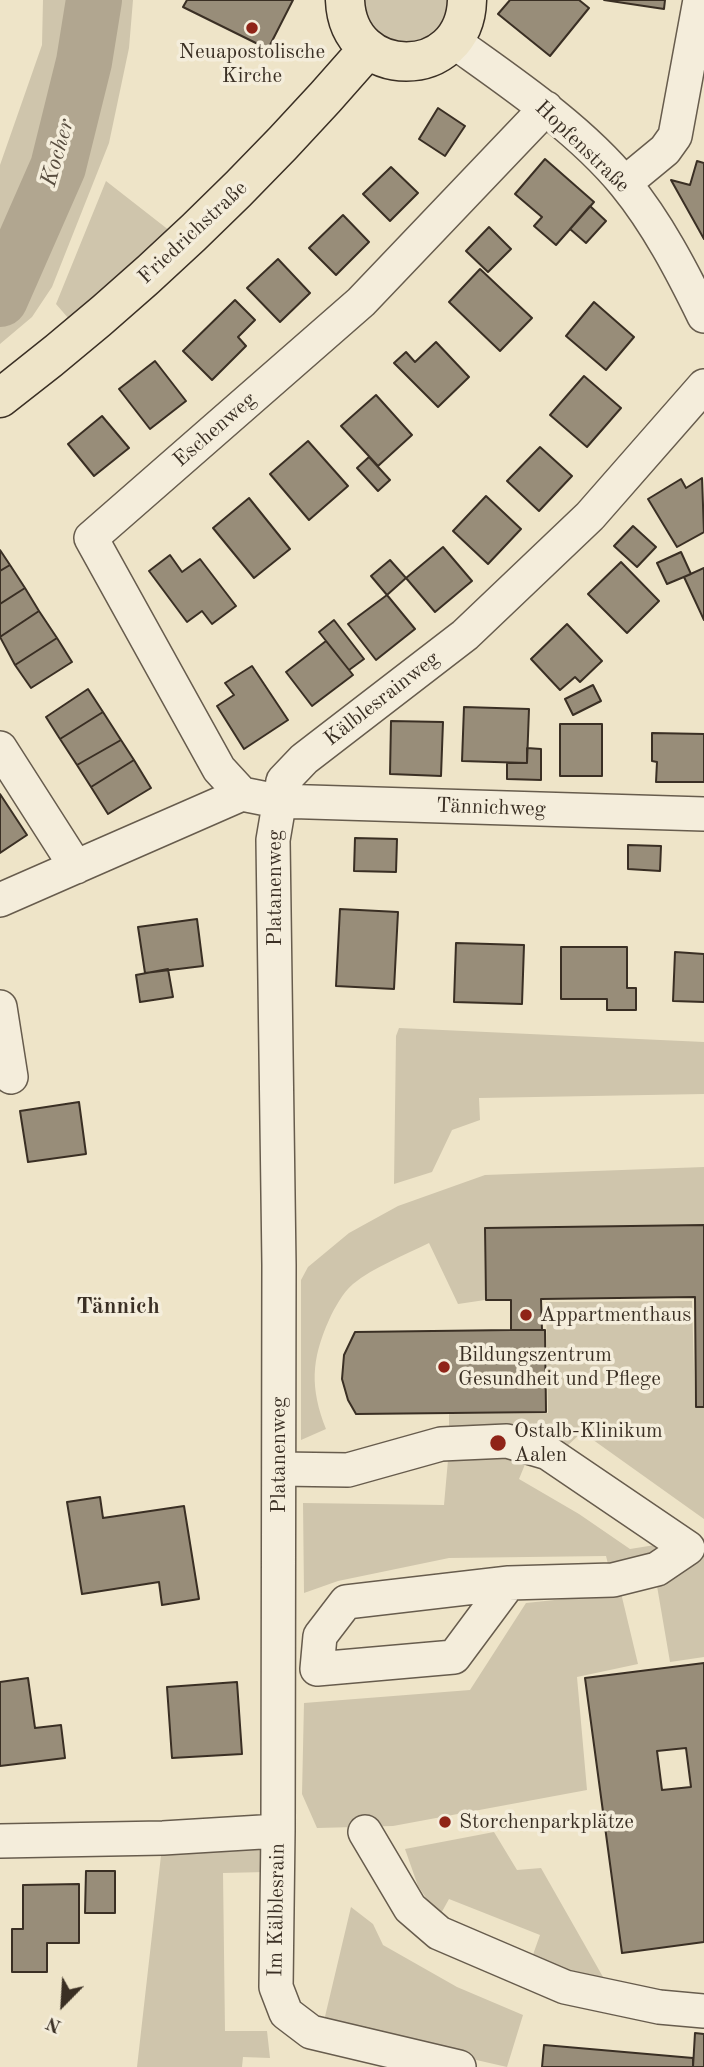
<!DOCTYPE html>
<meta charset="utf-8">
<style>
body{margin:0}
#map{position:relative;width:704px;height:2067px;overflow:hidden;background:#eee4c8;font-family:"Old Standard TT",serif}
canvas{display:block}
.north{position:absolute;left:28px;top:1969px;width:70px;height:70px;-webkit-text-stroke:5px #f4eddb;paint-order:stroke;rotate:204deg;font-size:19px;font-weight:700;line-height:28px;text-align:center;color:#3a2f24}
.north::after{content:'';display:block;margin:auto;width:24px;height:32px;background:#3a2f24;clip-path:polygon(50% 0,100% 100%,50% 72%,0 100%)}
</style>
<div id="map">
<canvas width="704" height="2067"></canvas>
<div class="north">N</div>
</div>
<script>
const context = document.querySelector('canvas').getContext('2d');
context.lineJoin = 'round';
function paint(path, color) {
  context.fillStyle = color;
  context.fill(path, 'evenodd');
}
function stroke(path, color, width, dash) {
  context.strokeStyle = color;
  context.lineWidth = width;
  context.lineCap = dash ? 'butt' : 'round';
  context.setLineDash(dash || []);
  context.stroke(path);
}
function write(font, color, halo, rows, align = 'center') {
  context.font = font + ' "Old Standard TT",serif';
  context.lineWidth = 7;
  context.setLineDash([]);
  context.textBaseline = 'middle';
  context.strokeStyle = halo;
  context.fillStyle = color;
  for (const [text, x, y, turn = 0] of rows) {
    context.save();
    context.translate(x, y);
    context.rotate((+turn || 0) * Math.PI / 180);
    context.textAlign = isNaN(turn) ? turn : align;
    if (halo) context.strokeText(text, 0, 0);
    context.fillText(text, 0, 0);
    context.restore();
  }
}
paint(new Path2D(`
 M43,0h90l-4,48 -20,95 -57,144 -20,30 -32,27v-179l42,-120z
 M357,0h98l-1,11 -31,35 -46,-7z
 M106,181l73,57 -104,88 -19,-22z
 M399,1028l305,14v52l-225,4 1,22 -28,10 -20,42 -38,12 2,-148z
 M704,1167v58l-220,3 1,72 -27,4 -29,-61c-24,12 -55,24 -76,41 -10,8 -19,25 -24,36 -18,40 -19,68 -3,109l-25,11v-160l7,-13 41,-34 49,-27 87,-31z
 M692,1301l3,106h9v112l-122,-87 -18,17 -115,-17v-18l99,-1 -2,-111z
 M461,1450l67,7 -9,22 60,35 51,35 25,-4v7l-46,16 -3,-12 -157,2 -111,23 -34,12 -1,-90 141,2 4,-45z
 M704,1553v104l-34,5 -13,-76z
 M621,1593l17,71 -61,13 10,113 -194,36 -76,2 -15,-34 2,-91 166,-13 56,-87z
 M278,1831l-12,41 -43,1 2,158h42l3,27 -27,-1 -1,10h-105l26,-229z
 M494,1832l23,38 24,-2 66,116 -77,-21 10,-28 -91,-36 -10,18 -21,-31 -13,-37z
 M351,1907l22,17 10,21 74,42 66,28 -16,52 -184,-42z`), '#cfc5ac');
stroke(new Path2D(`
 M0,299l58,-132 26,-105 10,-62`), '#b1a690', 56);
const building = new Path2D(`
 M187,0h106l-25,49 -85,-42z
 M510,0h69l10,8 -39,48 -52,-42z
 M604,0h61l-1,9z
 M438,108l27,18 -20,30 -26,-17z
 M545,159l49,43 -38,43 -22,-19 8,-9 -27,-23z
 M697,161l7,2v76l-33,-59 19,5z
 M391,167l27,26 -28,28 -27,-27z
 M590,206l16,15 -20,22 -16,-14z
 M343,215l26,27 -33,33 -27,-27z
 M489,227l22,22 -23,23 -22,-21z
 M278,259l32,34 -30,29 -33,-34z
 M480,269l52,49 -32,33 -51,-49z
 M235,300l20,20 -17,17 8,9 -34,34 -29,-29z
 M594,302l40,35 -28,33 -40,-34z
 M436,342l33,35 -31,30 -44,-44 12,-11 9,10z
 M155,361l31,40 -36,28 -31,-40z
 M584,376l37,32 -34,39 -37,-32z
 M376,395l36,40 -34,31 -37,-40z
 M102,416l27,32 -35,28 -26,-32z
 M308,441l40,45 -39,34 -39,-46z
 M540,447l32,29 -33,35 -32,-30z
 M369,457l21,23 -12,11 -21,-23z
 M702,478l2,54 -27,15 -29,-48 33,-20 5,9z
 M486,496l35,33 -33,35 -35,-33z
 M249,498l41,51 -36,29 -41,-50z
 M633,526l23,21 -19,20 -23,-21z
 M443,547l29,34 -37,31 -29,-34z
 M0,550l10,15 -10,6z
 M681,552l10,22 -24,10 -10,-21z
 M170,555l12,17 18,-13 36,47 -24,18 -10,-13 -15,11 -38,-51z
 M390,560l16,18 -19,17 -16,-19z
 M621,562l38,39 -32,32 -39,-39z
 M10,565l15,23 -25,16v-33z
 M704,568v52l-20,-43z
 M25,588l14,23 -39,26v-33z
 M387,595l28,34 -39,31 -28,-36z
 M39,611l18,27 -42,27 -15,-28z
 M334,620l30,39 -15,11 -30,-38z
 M567,624l35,37 -22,21 -5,-5 -15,13 -29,-31z
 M57,638l15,24 -41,26 -16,-23z
 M326,641l27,34 -41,31 -26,-34z
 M252,666l36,54 -44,29 -27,-43 17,-11 -9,-12z
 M593,685l8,16 -28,14 -8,-16z
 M88,689l15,23 -43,27 -14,-22z
 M464,707l65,2 -2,54 -65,-2z
 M103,712l18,28 -44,25 -17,-26z
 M391,721l52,1 -2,54 -51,-2z
 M560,724h42v52h-42z
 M652,733l52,1v48h-48l1,-20 -5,-1z
 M121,740l13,20 -43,27 -14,-22z
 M527,748l14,1v31l-34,-1v-16h20z
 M134,760l17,28 -43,26 -17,-27z
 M0,794l27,41 -27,18z
 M355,838l42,1 -1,33 -42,-1z
 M628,845l33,1 -1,25 -32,-2z
 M340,909l58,3 -4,77 -58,-3z
 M197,919l6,47 -58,7 -7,-46z
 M456,943l68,2 -2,59 -68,-2z
 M561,947h66v41h9v22h-29v-11h-46z
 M675,952l29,2v48l-31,-1z
 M168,969l5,28 -33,5 -4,-27z
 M79,1102l7,52 -58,8 -8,-51z
 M704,1225v182h-8l-1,-110 -154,2 1,31h-31v-30h-25l-1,-72z
 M511,1330h34l1,82 -190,2 -8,-14 -6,-21 2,-24 11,-23z
 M100,1497l3,21 81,-12 15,93 -37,6 -3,-23 -77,12 -15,-92z
 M704,1663v279l-82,11 -37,-275zM686,1748l5,39 -29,3 -5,-39z
 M28,1678l7,50 26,-3 4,33 -65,8v-84z
 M237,1682l5,72 -70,4 -5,-71z
 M86,1871h29v42h-30z
 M79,1884v59h-32v29h-35v-43h11v-44z
 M695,2033l9,1v33h-11z
 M544,2045l149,13v9h-151z`);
paint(building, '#988d79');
stroke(building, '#3a2f24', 2);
const minor = new Path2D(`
 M453,41c57,41 126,87 172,143 32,39 57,87 79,132
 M625,183l40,-33 10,-14 25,-136
 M0,748l76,119
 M242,794l-23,-25 -128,-231 270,-236 185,-194
 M0,900l242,-106 35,7 427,13
 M0,1007l11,70
 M280,1469l68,1 93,-26 66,-3 41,12 140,95 -31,21 -44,11 -104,3 -163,19 -26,34 -3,33 137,-12 55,-74
 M278,1831l-2,156 10,26 25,19 148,35
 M365,1832l45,76 29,25 126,54 94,20 45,4
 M0,1841l163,-3 115,-7 1,-566 -6,-425 10,-59 21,-22 161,-124 125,-119 114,-130`);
const major = new Path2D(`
 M345,0c3,82 120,82 122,0
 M0,398c136,-104 256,-219 368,-349`);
stroke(minor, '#675c4d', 36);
stroke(major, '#3a2f24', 41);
stroke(minor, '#f4eddb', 33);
stroke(major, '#eee4c8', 38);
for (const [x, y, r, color] of [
 [252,28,7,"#8f2418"],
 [526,1315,7,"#8f2418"],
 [444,1367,7,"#8f2418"],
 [498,1443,9,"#8f2418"],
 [445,1822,7,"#8f2418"]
]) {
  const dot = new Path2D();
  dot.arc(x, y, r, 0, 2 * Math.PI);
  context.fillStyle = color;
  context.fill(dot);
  stroke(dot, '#f4eddb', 2.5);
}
write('21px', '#3a2f24', '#f4eddb', [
 ["Neuapostolische",252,52,"center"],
 ["Kirche",252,76,"center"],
 ["Appartmenthaus",540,1315],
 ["Bildungszentrum",458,1355],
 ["Gesundheit und Pflege",458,1379],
 ["Ostalb-Klinikum",514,1431],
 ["Aalen",514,1455],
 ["Storchenparkplätze",459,1822]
], 'left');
write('21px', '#3a2f24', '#f4eddb', [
 ["Hopfenstraße",582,147,44],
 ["Friedrichstraße",193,233,-43],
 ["Eschenweg",215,430,-41],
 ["Kälblesrainweg",382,699,-38],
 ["Tännichweg",491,808,2],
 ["Platanenweg",275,888,-90],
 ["Platanenweg",279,1455,-90],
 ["Im Kälblesrain",277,1910,-89]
]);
write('italic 23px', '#584d3f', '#f4eddb', [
 ["Kocher",58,153,-74]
]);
write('bold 23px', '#3a2f24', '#f4eddb', [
 ["Tännich",118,1307]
]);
</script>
